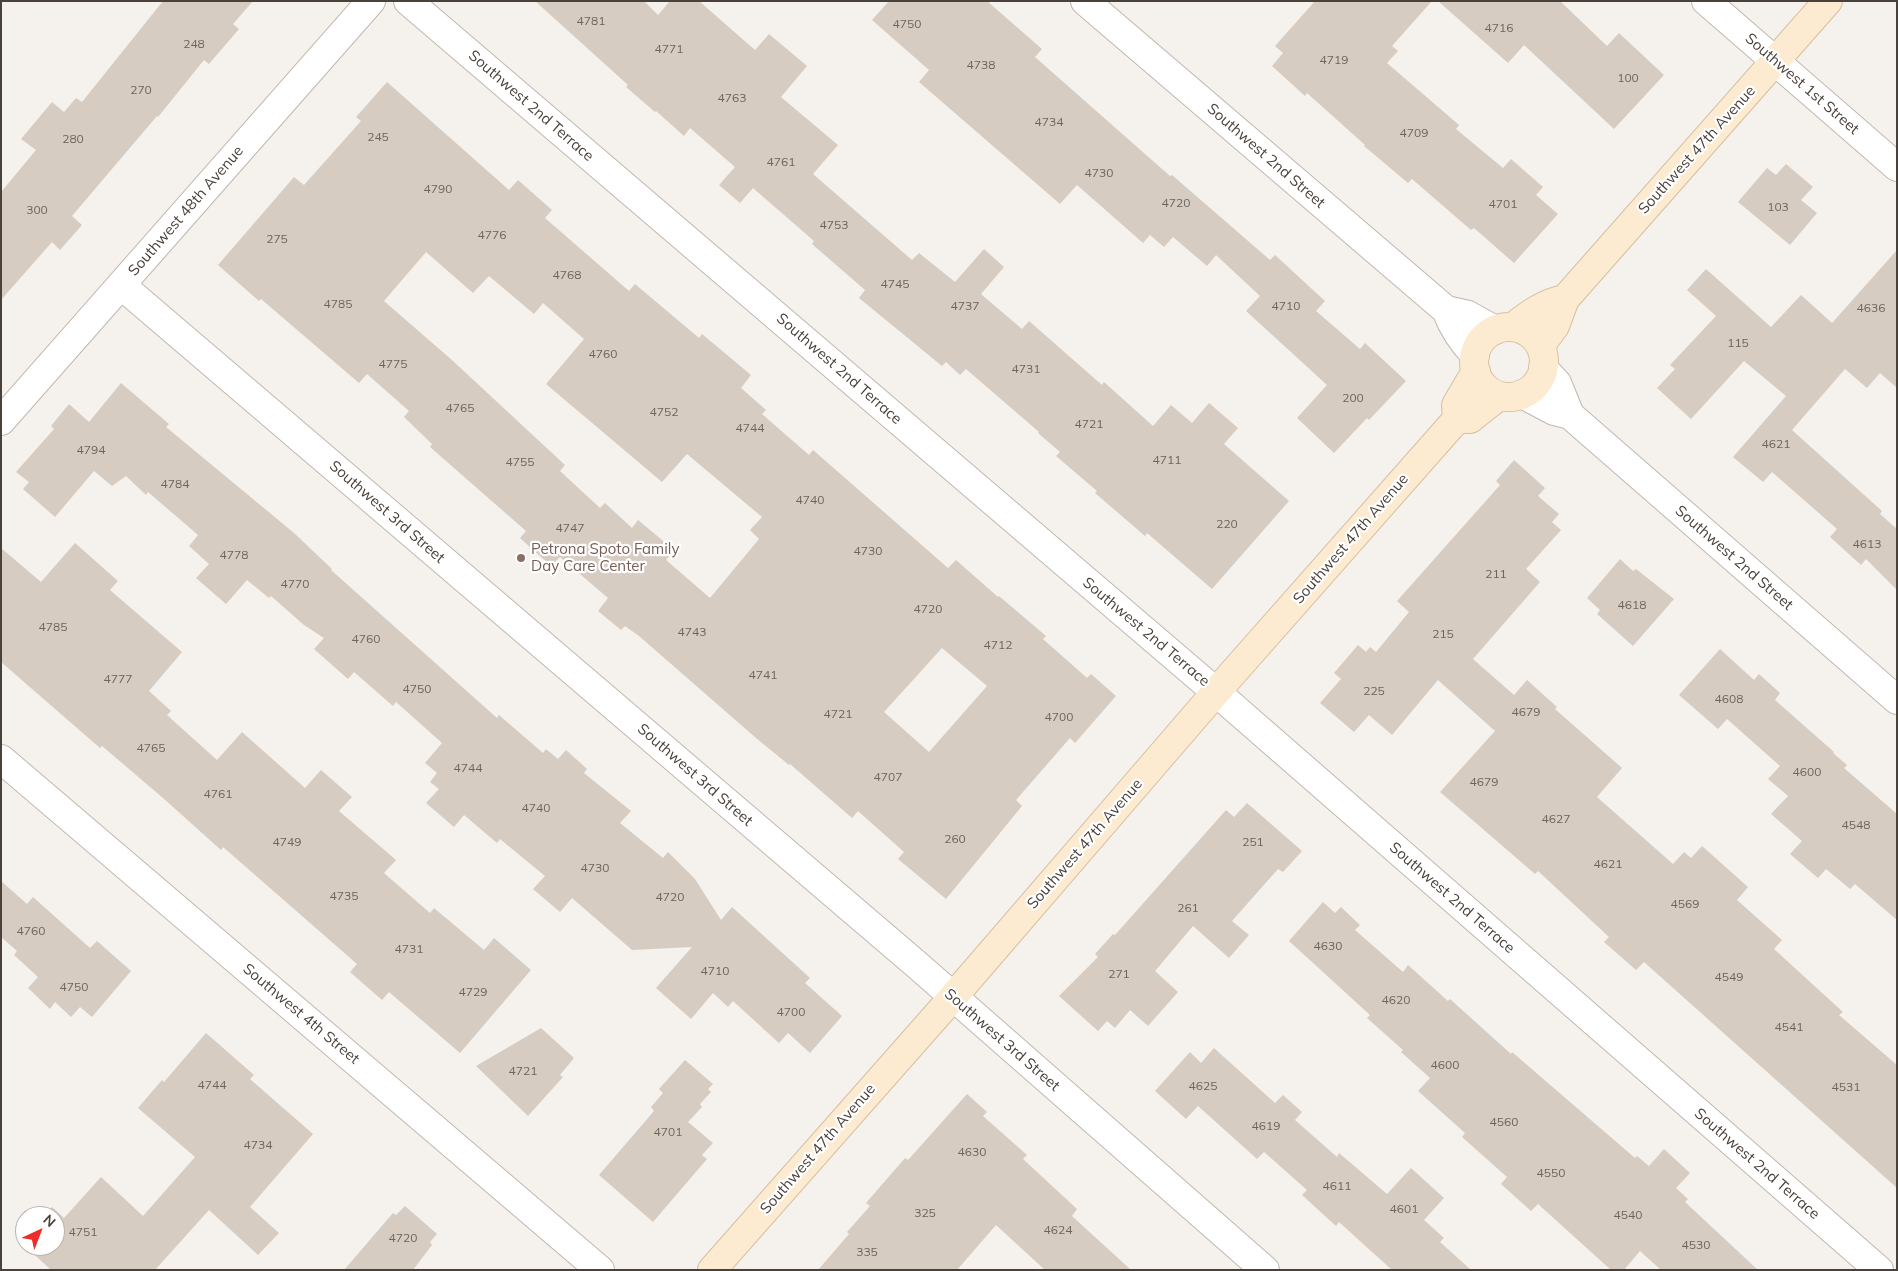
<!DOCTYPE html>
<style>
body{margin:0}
#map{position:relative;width:1898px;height:1271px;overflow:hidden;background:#f5f1ec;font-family:Mulish,sans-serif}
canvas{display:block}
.frame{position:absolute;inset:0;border:2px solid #4a413a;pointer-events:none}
.north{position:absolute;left:15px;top:1206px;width:50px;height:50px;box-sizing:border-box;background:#fff;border:1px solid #b7b3b0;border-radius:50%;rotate:43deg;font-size:14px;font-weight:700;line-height:20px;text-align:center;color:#4a413a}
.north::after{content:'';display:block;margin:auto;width:18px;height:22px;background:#ee2d2b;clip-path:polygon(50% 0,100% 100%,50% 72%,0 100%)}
</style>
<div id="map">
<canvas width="1898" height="1271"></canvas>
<div class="frame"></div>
<div class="north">N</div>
</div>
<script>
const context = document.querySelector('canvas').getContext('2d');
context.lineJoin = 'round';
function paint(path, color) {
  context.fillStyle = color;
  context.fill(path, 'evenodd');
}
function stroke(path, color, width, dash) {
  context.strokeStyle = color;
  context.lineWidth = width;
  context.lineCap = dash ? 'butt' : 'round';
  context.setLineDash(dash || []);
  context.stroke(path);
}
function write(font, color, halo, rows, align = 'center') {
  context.font = font + ' Mulish,sans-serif';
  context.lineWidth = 4.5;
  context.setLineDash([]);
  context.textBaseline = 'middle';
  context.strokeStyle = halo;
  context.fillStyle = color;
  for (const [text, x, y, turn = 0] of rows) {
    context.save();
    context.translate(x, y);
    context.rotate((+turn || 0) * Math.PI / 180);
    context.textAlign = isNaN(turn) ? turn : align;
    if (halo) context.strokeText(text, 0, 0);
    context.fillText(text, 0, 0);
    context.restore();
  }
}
paint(new Path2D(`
 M163,1h90l-20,23 6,5 -30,35 -5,-4 -46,57 -1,-1 -85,100 10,9 -22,25 -8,-8 -51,58v-108l35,-42 -15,-11 31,-37 12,10 12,-14 6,4z
 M535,1h109l14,14 12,-14h29l56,49 14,-16 38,32 -26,31 57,48 -25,29 99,86 7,-7 36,29 29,-33 20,18 -23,27 41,35 7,-8 73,64 2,-3 49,44 18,-21 21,18 17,-20 29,25 -14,16 65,57 -77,88 -65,-56 -2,3 -50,-43 2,-2 -41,-35 4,-4 -22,-19 1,-1 -73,-63 -6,6 -14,-13 -4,4 -83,-68 6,-8 -53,-46 2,-3 -61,-53 -13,15 -21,-18 16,-18 -45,-39 -6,8 -28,-25 -1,1 -29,-25 2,-2z
 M889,1h98l55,48 -7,8 135,119 2,-1 98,85 5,-5 50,46 -9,10 44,38 5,-6 41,38 -37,39 -2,-2 -33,35 -37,-35 30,-33 -81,-74 14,-15 -44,-41 -9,11 -34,-29 -9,10 -14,-12 -7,8 -66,-58 -17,19 -141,-122 10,-12 -57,-50z
 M1315,1h117l-40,45 6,5 -11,12 72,62 -3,4 47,39 8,-9 32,28 -7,8 22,19 -44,49 -40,-35 -3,2 -59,-51 -4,4 -44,-37 1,-1 -58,-52 -2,3 -33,-30 11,-13 -8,-7z
 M1438,1h122l47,45 12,-13 45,42 -50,54 -90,-84 -16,18z
 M387,82l122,108 9,-10 34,30 -7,8 84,73 6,-7 64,54 3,-4 49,41 -10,13 25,22 -4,4 47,41 4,-5 135,118 8,-8 42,37 1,-1 47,40 -3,3 44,39 4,-4 25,22 -41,47 -5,-5 -54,62 6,6 -76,93 -48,-40 6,-7 -46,-41 -6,7 -62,-54 -1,1 -33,-27 -117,-102 -14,-10 -4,4 -23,-19 10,-13 -48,-41 -9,9 -31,-28 6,-7 -96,-84 2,-3 -28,-27 5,-6 -42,-37 -8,9 -98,-84 -2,2 -41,-36 76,-88 10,8 57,-64 -5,-4zM426,252l47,41 16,-17 45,38 9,-11 41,36 -38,45 116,98 25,-28 75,63 -12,13 9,9 -49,59 -44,-38 8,-10 -36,-30 -6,8 -27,-25 -5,5 -40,-37 5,-6 -112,-104 -69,-60zM942,648l45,38 -58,66 -45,-40z
 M1786,164l27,23 -12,13 16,13 -27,32 -52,-43 29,-34 9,7z
 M1897,250v138l-17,-15 -13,15 -22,-19 -53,61 90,81 -2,3 17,15v61l-31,-31 -5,6 -31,-28 7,-8 -65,-57 -9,10 -30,-25 53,-61 -42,-35 -53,58 -34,-31 18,-19 -5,-4 46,-49 -29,-26 19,-21 65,58 30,-32 31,28z
 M121,383l48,41 -3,3 128,106 38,36 -1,1 166,148 2,-3 44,38 3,-4 12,10 8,-9 21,19 -3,4 47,38 -11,12 43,35 5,-6 27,27 26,41 11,-13 78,71 -5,5 37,33 -32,37 -22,-20 -9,10 -46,-42 -5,6 -15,-14 -22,26 -35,-31 36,-41 -60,3 -60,-52 -12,14 -27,-23 12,-13 -45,-37 -3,4 -33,-28 -10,12 -28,-24 13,-14 -9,-7 7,-9 -12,-10 17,-20 -46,-41 -3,4 -39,-34 -6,7 -34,-30 10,-11 -20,-13 -33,-29 -2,2 -22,-18 -21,24 -30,-26 13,-14 -20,-18 9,-11 -50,-43 -2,3 -20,-19 -14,10 -18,-15 -39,46 -32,-28 6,-7 -13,-10 38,-43 -3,-3 18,-22 20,18z
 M1514,460l31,28 -7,8 21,18 -7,8 9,8 -35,39 14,13 -67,77 41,36 13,-15 30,27 -2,2 67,59 -25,29 76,67 11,-12 7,6 11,-12 46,41 -11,13 45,40 -8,9 69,63 -4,3 58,50v123l-253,-226 -8,8 -32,-28 5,-5 -71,-66 -3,3 -95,-82 55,-61 -57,-51 -46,55 -23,-20 -15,17 -34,-29 21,-24 -7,-6 24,-28 8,7 4,-5 6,5 33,-40 -12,-11 103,-116 -4,-4z
 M75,543l43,38 -8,9 72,62 -33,39 22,20 -4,4 50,45 25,-28 63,56 16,-18 31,27 -13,14 57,49 -12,13 46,40 4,-5 50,42 10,-12 37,32 -71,83 -71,-61 -7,8 -32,-28 7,-8 -134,-117 -2,3 -58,-52 -61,-52 -2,2 -99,-86v-114l40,34z
 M1620,559l13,12 3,-2 38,30 -41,47 -36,-32 3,-4 -13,-12z
 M1720,649l34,31 5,-6 21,19 -5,7 59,52 -1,1 14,12 -3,3 53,46v106l-42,-36 -5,5 -24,-20 -8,9 -28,-24 12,-13 -31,-27 17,-18 -20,-17 12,-13 -53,-47 -9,10 -39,-34z
 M1247,803l55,48 -19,21 -5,-3 -46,52 17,14 -20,23 -36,-32 -38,45 23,21 -30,34 -18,-16 -15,18 -8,-7 -9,10 -39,-35 39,-39 -3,-3 18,-20 2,1 111,-125 8,7z
 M1,881l26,23 6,-7 57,51 7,-7 34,30 -39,46 -12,-10 -9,10 -16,-15 -5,7 -22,-21 10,-11 -24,-22 3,-4 -16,-14z
 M1323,902l12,11 6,-6 19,18 -5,5 48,42 5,-7 40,36 2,-2 61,55 1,-2 123,106 2,-2 12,10 15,-17 26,24 -14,15 12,11 -3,3 73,68h-97l-21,-19 -16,19h-13l-73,-66 -7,7 -30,-27 6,-7 -45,-40 3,-4 -47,-42 12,-13 -29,-26 2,-2 -36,-32 3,-3 -81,-74z
 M541,1028l33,30 -14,17 3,2 -35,39 -52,-50z
 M206,1033l48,42 -4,4 63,55 -63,73 29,26 -21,22 -49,-45 -54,60h-104l-26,-24h30v-30h-11l8,-9 12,11 37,-41 42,39 52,-59 -57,-49 24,-28 2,2z
 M1214,1048l61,55 8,-8 19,17 -7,8 42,37 2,-4 48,41 24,-26 33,30 -20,22 20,18 -4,4 31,28h-79l-53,-48 -3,4 -34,-31 5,-5 -43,-38 -7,7 -59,-53 -12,13 -31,-28 35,-39 11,11z
 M685,1060l28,24 -5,5 3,3 -11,12 2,3 -14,15 25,21 -11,12 5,4 -54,63 -54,-47 55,-64 -3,-4 12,-14 -4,-4z
 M967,1094l20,18 -4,4 44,39 -4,4 54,50 -5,7 59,54h-86l-49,-45 -39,45h-139l31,-36 -2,-2 23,-26 -4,-3 39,-45 3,2z
 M405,1206l32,28 -7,8 2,3 -19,25h-69l49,-57 3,2z`), '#d6ccc2');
const street = new Path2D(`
 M408,1l808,691 663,578
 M1085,1l361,309c7,18 15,31 29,45
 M1706,1l191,166
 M121,285l795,679 349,306
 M1446,310l22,5 27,15
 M1543,368l14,15 13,32 327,285
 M1522,394l32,17 16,4
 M1,421l370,-420
 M1,759l599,511`);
const secondary = new Path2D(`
 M1513,327c16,-13 31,-24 52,-28
 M1474 362a35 35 0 1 1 70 0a35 35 0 1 1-70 0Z
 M1540,346l15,-20 10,-27 263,-298
 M1457,419h13l29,-23
 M712,1270l241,-273 263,-305 241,-273 -1,-14 20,-34`);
stroke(street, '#c1b8af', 30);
stroke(secondary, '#d5c0a1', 30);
stroke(street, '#fff', 28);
stroke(secondary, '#fcebd0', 28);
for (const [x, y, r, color] of [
 [521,558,5,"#8d6e63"]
]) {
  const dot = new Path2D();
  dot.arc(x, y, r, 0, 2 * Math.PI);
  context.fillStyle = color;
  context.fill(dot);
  stroke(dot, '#fff', 2);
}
write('12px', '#6d645c', null, [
 ["4781",591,21],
 ["4750",907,24],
 ["4716",1499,28],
 ["248",194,44],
 ["4771",669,49],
 ["4719",1334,60],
 ["4738",981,65],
 ["100",1628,78],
 ["270",141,90],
 ["4763",732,98],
 ["4734",1049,122],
 ["4709",1414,133],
 ["245",378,137],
 ["280",73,139],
 ["4761",781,162],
 ["4730",1099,173],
 ["4790",438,189],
 ["4720",1176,203],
 ["4701",1503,204],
 ["103",1778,207],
 ["300",37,210],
 ["4753",834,225],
 ["4776",492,235],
 ["275",277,239],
 ["4768",567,275],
 ["4745",895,284],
 ["4785",338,304],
 ["4737",965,306],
 ["4710",1286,306],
 ["4636",1871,308],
 ["115",1738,343],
 ["4760",603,354],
 ["4775",393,364],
 ["4731",1026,369],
 ["200",1353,398],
 ["4765",460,408],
 ["4752",664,412],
 ["4721",1089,424],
 ["4744",750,428],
 ["4621",1776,444],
 ["4794",91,450],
 ["4711",1167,460],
 ["4755",520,462],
 ["4784",175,484],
 ["4740",810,500],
 ["220",1227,524],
 ["4747",570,528],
 ["4613",1867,544],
 ["4730",868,551],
 ["4778",234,555],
 ["211",1496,574],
 ["4770",295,584],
 ["4618",1632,605],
 ["4720",928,609],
 ["4785",53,627],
 ["4743",692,632],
 ["215",1443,634],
 ["4760",366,639],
 ["4712",998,645],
 ["4741",763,675],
 ["4777",118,679],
 ["4750",417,689],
 ["225",1374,691],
 ["4608",1729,699],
 ["4679",1526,712],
 ["4721",838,714],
 ["4700",1059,717],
 ["4765",151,748],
 ["4744",468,768],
 ["4600",1807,772],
 ["4707",888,777],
 ["4679",1484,782],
 ["4761",218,794],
 ["4740",536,808],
 ["4627",1556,819],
 ["4548",1856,825],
 ["260",955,839],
 ["4749",287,842],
 ["251",1253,842],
 ["4621",1608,864],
 ["4730",595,868],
 ["4735",344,896],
 ["4720",670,897],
 ["4569",1685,904],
 ["261",1188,908],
 ["4760",31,931],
 ["4630",1328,946],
 ["4731",409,949],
 ["4710",715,971],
 ["271",1119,974],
 ["4549",1729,977],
 ["4750",74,987],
 ["4729",473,992],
 ["4620",1396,1000],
 ["4700",791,1012],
 ["4541",1789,1027],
 ["4600",1445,1065],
 ["4721",523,1071],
 ["4744",212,1085],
 ["4625",1203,1086],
 ["4531",1846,1087],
 ["4560",1504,1122],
 ["4619",1266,1126],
 ["4701",668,1132],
 ["4734",258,1145],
 ["4630",972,1152],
 ["4550",1551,1173],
 ["4611",1337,1186],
 ["4601",1404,1209],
 ["325",925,1213],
 ["4540",1628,1215],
 ["4624",1058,1230],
 ["4751",83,1232],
 ["4720",403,1238],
 ["4530",1696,1245],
 ["335",867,1252]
]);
write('15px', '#4a413a', '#fff', [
 ["Southwest 1st Street",1802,84,41],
 ["Southwest 2nd Terrace",531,106,41],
 ["Southwest 47th Avenue",1697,150,-48],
 ["Southwest 2nd Street",1266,156,41],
 ["Southwest 48th Avenue",186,211,-49],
 ["Southwest 2nd Terrace",839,369,41],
 ["Southwest 3rd Street",387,512,41],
 ["Southwest 47th Avenue",1351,539,-49],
 ["Southwest 2nd Street",1734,558,41],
 ["Southwest 2nd Terrace",1146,632,40],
 ["Southwest 3rd Street",695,775,41],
 ["Southwest 47th Avenue",1085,844,-49],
 ["Southwest 2nd Terrace",1452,898,41],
 ["Southwest 4th Street",301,1014,40],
 ["Southwest 3rd Street",1002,1040,41],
 ["Southwest 47th Avenue",818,1149,-49],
 ["Southwest 2nd Terrace",1757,1164,41]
]);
write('15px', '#785e54', '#fff', [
 ["Petrona Spoto Family",531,549],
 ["Day Care Center",531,566]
], 'left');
</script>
